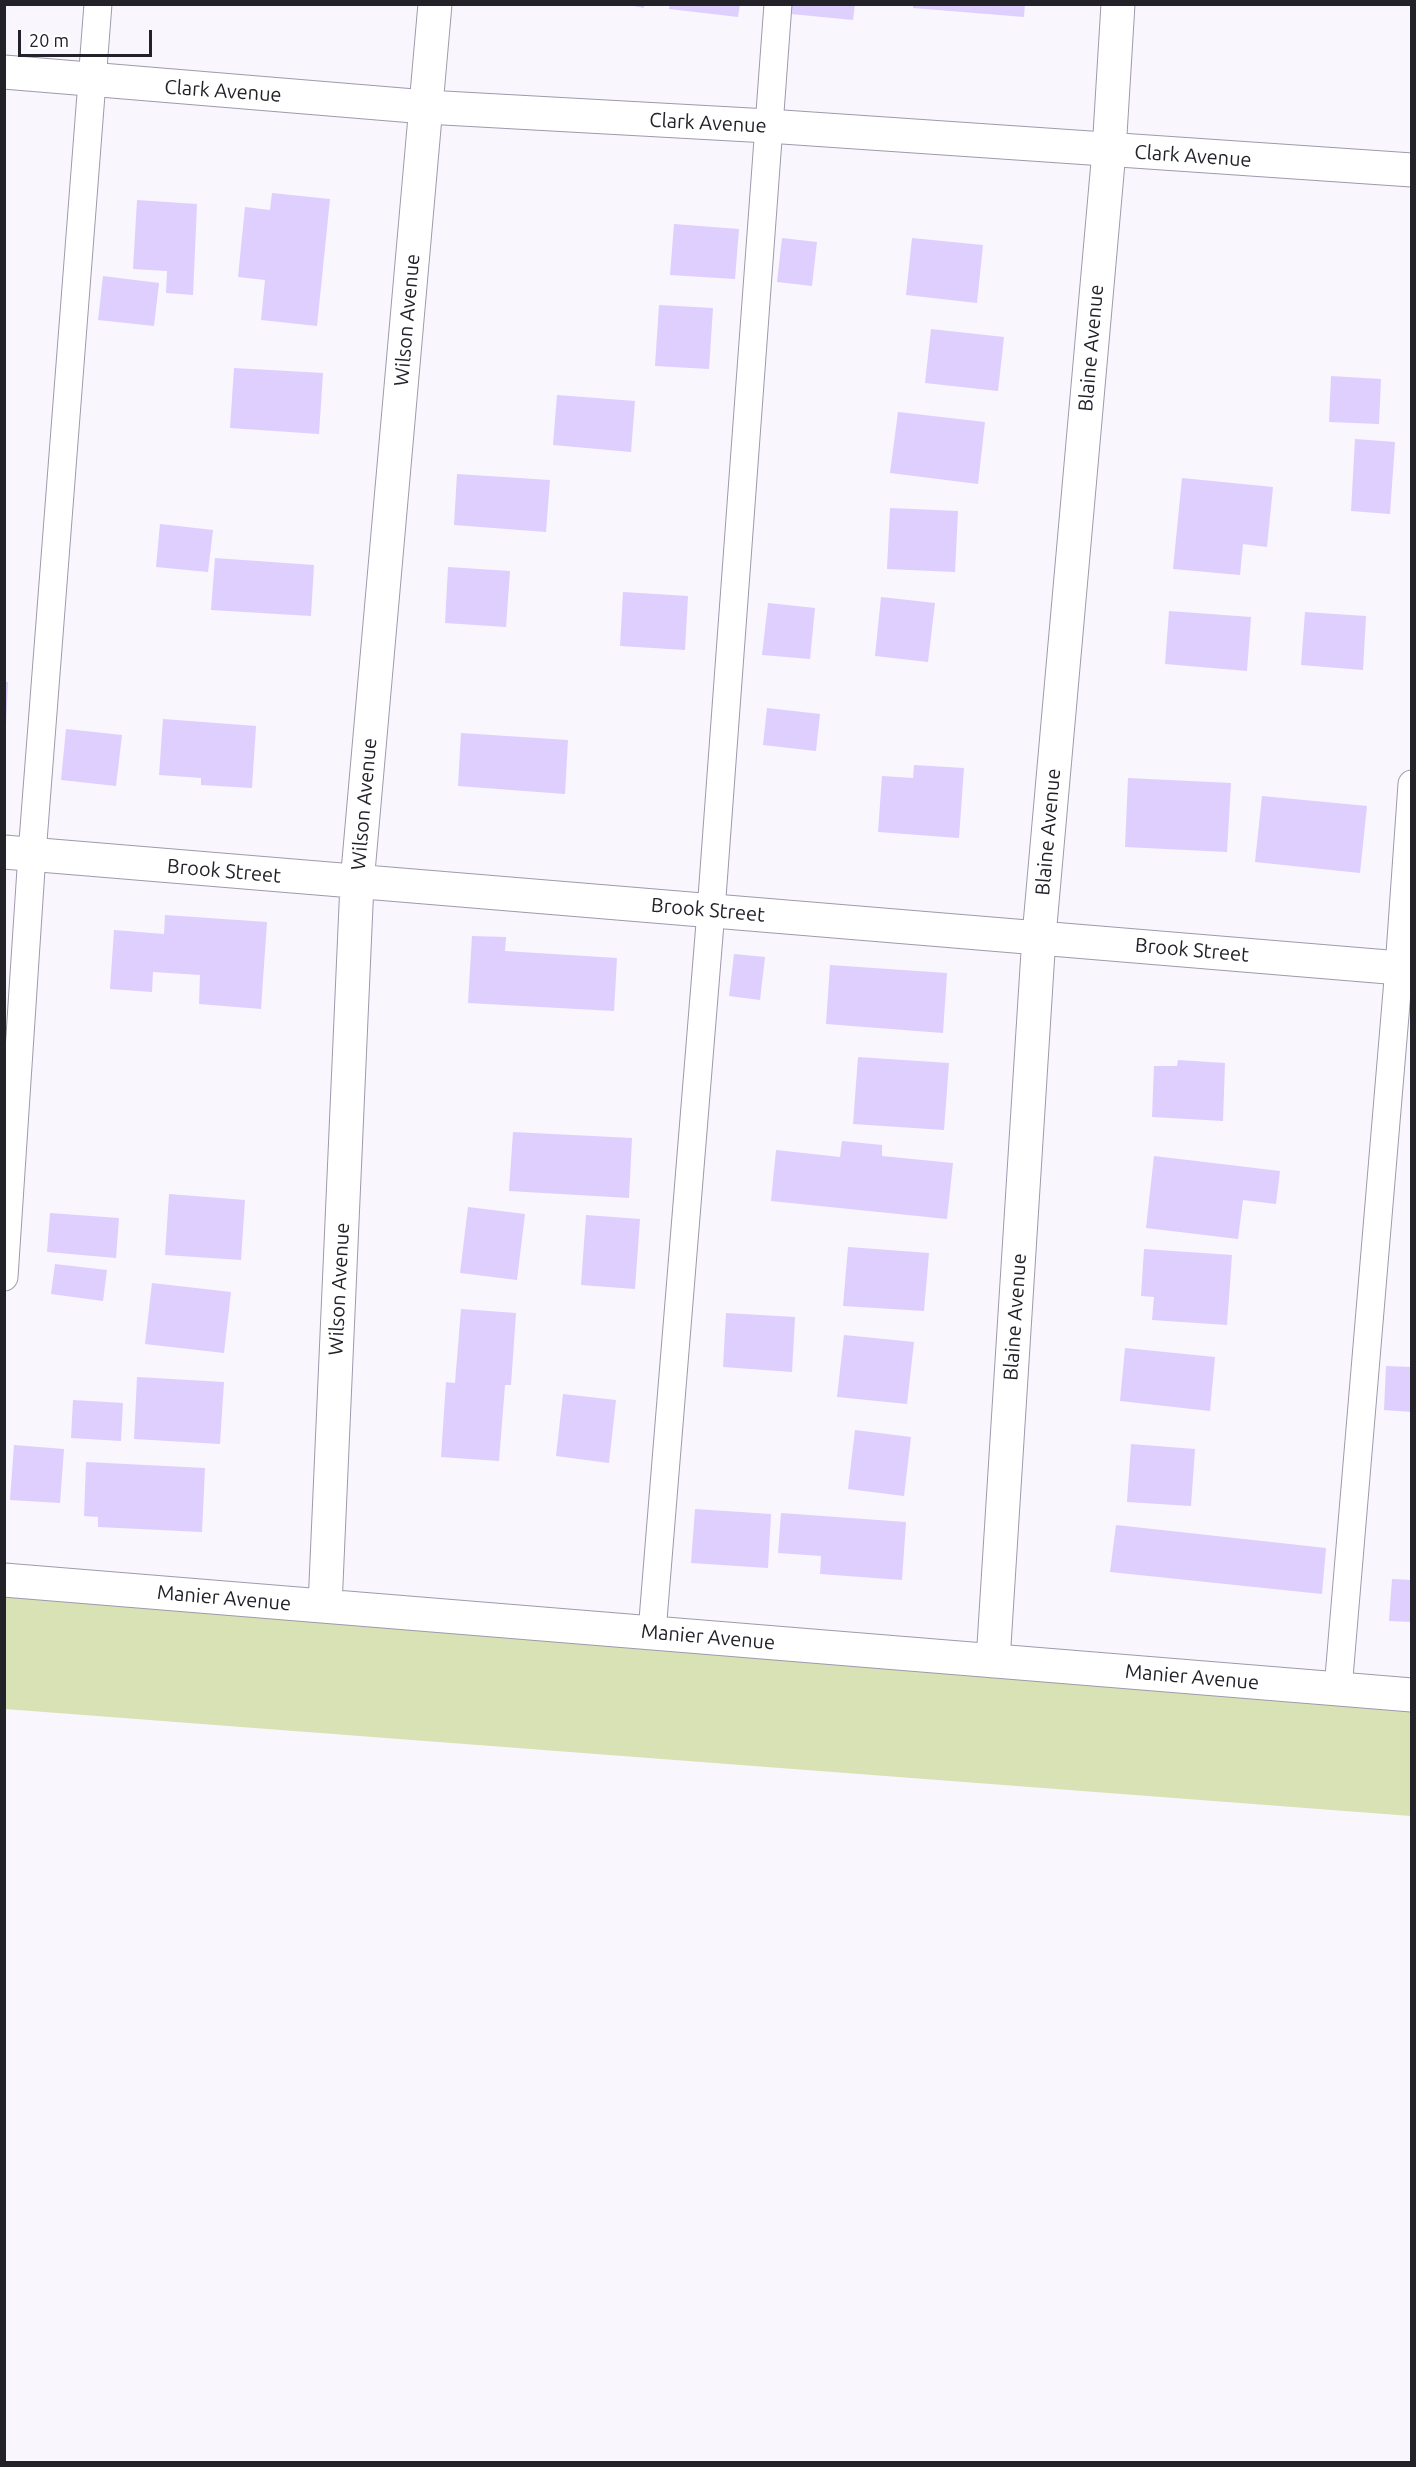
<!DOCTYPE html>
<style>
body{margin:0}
#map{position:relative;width:1416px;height:2467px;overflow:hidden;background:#f9f6fe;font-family:Ubuntu,sans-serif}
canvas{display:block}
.frame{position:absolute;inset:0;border:6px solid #242229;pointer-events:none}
.scale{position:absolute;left:18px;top:30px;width:134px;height:27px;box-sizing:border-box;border:3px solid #242229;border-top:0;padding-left:8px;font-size:18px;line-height:21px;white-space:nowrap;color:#242229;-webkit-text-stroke:4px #fff;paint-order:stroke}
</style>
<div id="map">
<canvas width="1416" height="2467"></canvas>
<div class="frame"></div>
<div class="scale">20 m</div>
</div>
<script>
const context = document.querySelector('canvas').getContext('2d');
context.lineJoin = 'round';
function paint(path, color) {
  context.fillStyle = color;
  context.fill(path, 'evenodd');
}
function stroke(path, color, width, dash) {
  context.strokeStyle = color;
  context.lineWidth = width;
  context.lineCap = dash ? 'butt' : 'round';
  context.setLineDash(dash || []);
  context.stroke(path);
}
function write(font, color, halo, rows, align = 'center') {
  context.font = font + ' Ubuntu,sans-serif';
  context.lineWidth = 5;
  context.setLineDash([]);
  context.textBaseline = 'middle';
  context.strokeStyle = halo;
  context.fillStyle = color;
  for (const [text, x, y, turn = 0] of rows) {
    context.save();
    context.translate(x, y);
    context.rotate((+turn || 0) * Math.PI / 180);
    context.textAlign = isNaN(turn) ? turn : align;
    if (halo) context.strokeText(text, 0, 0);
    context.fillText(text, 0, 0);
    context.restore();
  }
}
paint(new Path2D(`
 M4,1580l1407,115v121l-1406,-107z`), '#d8e2b5');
paint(new Path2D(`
 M623,4h21v4z
 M670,4h70l-2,13 -69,-8z
 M792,4h63l-2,16 -62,-6z
 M913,4h112l-1,13 -111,-9z
 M272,193l58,6 -13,127 -56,-6 4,-40 -27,-3 7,-70 25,3z
 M137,200l60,4 -4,91 -27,-2 1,-22 -34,-2z
 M674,224l65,5 -4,50 -65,-4z
 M782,238l35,4 -5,44 -35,-4z
 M912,238l71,7 -6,58 -71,-8z
 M103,276l56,7 -5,43 -56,-6z
 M659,305l54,3 -4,61 -54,-3z
 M931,329l73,8 -6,54 -73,-8z
 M234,368l89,5 -4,61 -89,-6z
 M1331,376l50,3 -2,45 -50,-2z
 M557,395l78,6 -4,51 -78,-7z
 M898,412l87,10 -7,62 -88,-11z
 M1355,439l40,3 -5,72 -39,-3z
 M457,474l93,6 -4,52 -92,-7z
 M1182,478l91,9 -6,60 -24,-3 -3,31 -67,-6z
 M890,508l68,3 -3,61 -68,-3z
 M160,524l53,6 -5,42 -52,-5z
 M215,558l99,7 -3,51 -100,-6z
 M448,567l62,4 -4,56 -61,-4z
 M623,592l65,4 -3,54 -65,-4z
 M881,597l54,6 -7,59 -53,-6z
 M768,603l47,5 -5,51 -48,-4z
 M1169,611l82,6 -4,54 -82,-7z
 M1305,612l61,4 -3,54 -62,-5z
 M5,682h3l-2,43h-1z
 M767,708l53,6 -4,37 -53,-6z
 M163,719l93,7 -4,62 -51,-3v-7l-42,-3z
 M66,729l56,6 -6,51 -55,-6z
 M461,733l107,7 -3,54 -107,-8z
 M914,765l50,3 -5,70 -81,-6 4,-56 31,2z
 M1128,778l103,5 -4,69 -102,-5z
 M1262,796l105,10 -7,67 -105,-11z
 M165,915l102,7 -6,87 -62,-5 1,-29 -47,-3 -1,20 -42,-3 4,-59 50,4z
 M472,936l34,1 -1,14 112,7 -3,53 -146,-8z
 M734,954l31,3 -5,43 -31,-4z
 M830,965l117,8 -4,60 -117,-9z
 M858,1057l91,6 -5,67 -91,-6z
 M1178,1060l47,3 -2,58 -71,-4 2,-51h23z
 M513,1132l119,6 -3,60 -120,-7z
 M842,1141l40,4v11l71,7 -6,56 -176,-18 5,-51 64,7z
 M1154,1156l126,15 -4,33 -33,-4 -5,39 -92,-11z
 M169,1194l76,6 -4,60 -76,-5z
 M468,1207l57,7 -8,66 -57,-7z
 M50,1213l69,5 -3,40 -69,-6z
 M586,1215l54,4 -5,70 -54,-4z
 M848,1247l81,6 -5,58 -81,-5z
 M1144,1249l88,6 -5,70 -75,-5 2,-23 -13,-1z
 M55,1264l52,6 -4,31 -52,-7z
 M152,1283l79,9 -7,61 -79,-9z
 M461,1309l55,4 -5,72h-6l-6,76 -58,-4 5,-75 9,1z
 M726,1313l69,4 -3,55 -69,-5z
 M844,1335l70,7 -7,62 -70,-7z
 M1125,1348l90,9 -5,54 -90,-10z
 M1386,1366l26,1v45l-28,-2z
 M137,1377l87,5 -4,62 -86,-5z
 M563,1394l53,6 -7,63 -53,-7z
 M73,1400l50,3 -2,38 -50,-3z
 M855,1430l56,7 -7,59 -56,-7z
 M1131,1444l64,5 -4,57 -64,-4z
 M14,1445l50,4 -4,54 -50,-3z
 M86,1462l119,6 -3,64 -104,-5v-10l-14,-1z
 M695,1509l76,5 -3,54 -77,-5z
 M781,1513l125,9 -4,58 -82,-6 1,-18 -43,-3z
 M1116,1525l210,23 -4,46 -212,-22z
 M1392,1579l20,1v42l-23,-1z`), '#decfff');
const service = new Path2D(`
 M4,1277l28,-423 66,-850
 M652,1632l59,-721 67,-907
 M1338,1689l61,-721 13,-184`);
const minor = new Path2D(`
 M4,852l1408,117
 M4,1580l1408,115
 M325,1606l32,-723 78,-879
 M993,1661l46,-725 70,-785 9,-147`);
const tertiary = new Path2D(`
 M4,72l422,35 342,19 644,44`);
stroke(service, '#9f99ac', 29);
stroke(minor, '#9f99ac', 35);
stroke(tertiary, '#9f99ac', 35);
stroke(service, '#fff', 27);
stroke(minor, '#fff', 33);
stroke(tertiary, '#fff', 33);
write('20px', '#242229', '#fff', [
 ["Clark Avenue",223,91,4],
 ["Clark Avenue",708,123,3],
 ["Clark Avenue",1193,156,4],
 ["Wilson Avenue",407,320,-85],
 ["Blaine Avenue",1091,348,-85],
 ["Wilson Avenue",364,804,-85],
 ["Blaine Avenue",1048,832,-85],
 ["Brook Street",224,871,5],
 ["Brook Street",708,910,5],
 ["Brook Street",1192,950,5],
 ["Wilson Avenue",339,1289,-87],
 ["Blaine Avenue",1015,1317,-86],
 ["Manier Avenue",224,1598,5],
 ["Manier Avenue",708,1637,5],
 ["Manier Avenue",1192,1677,5]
]);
</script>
